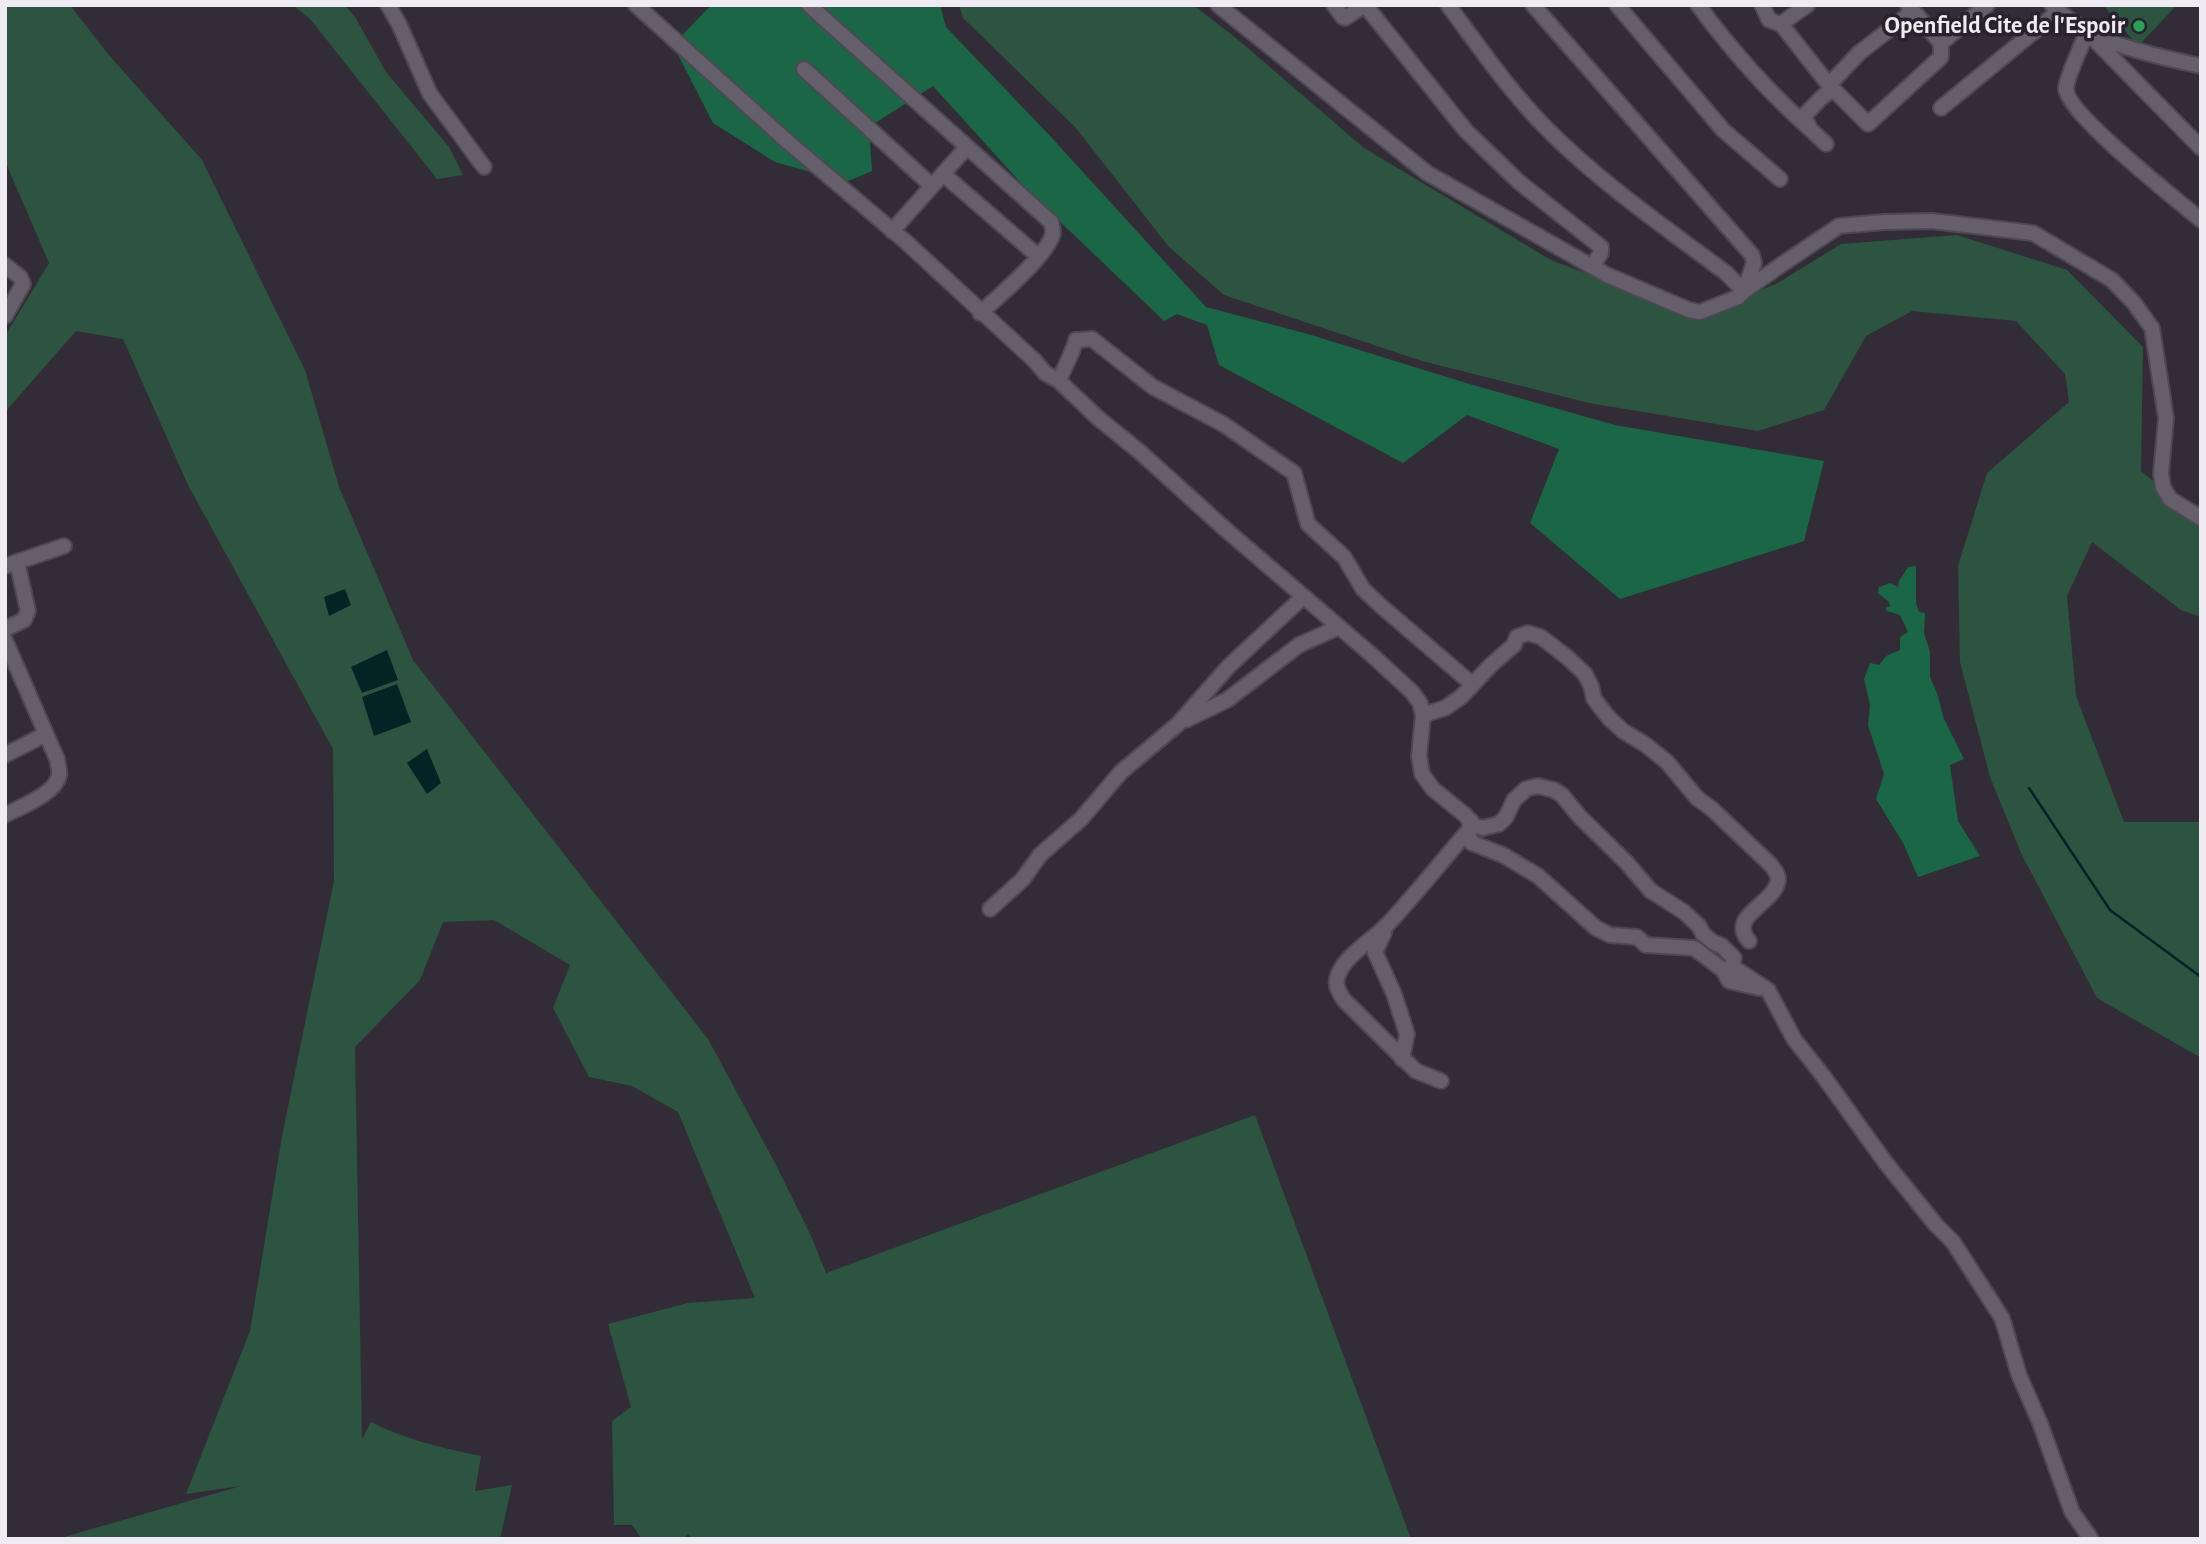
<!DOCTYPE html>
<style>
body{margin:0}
#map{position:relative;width:2206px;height:1544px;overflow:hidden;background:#322c37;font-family:"Alegreya Sans",sans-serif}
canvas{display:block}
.frame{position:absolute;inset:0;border:7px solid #efebf2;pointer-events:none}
</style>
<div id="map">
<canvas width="2206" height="1544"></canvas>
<div class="frame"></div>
</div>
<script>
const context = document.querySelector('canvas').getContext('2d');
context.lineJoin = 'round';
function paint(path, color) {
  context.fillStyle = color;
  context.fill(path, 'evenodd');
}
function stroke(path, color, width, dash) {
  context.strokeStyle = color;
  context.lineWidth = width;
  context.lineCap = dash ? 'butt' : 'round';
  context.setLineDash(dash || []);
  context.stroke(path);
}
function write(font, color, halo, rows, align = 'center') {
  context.font = font + ' "Alegreya Sans",sans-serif';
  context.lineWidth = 7;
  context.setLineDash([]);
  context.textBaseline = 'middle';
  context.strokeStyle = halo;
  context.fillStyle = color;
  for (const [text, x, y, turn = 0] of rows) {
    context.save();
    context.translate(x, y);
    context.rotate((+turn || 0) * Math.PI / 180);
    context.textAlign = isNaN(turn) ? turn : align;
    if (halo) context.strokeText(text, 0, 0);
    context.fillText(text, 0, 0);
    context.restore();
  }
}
paint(new Path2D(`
 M5,5h65l38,49 94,106 103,210 34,117 74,173 295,379 67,124 36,73 15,37 429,-158 156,424h-718l-5,-5 -5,5h-41l-10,-14h-18l-2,-104 19,-14 -23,-83 80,-21 67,-5 -77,-186 -46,-26 -43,-9 -36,-69 17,-43 -76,-45 -51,2 -23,58 -65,67 7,392 9,-17c35,18 71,26 110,34l-6,35 37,-6 -12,54h-443l184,-53 -55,8 64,-163 32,-195 52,-255 -1,-132 -145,-264 -65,-146 -47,-8 -71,81v-76l44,-73 -44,-102z
 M293,5h52l10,12 31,55 63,75 14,28 -26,4 -126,-159z
 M959,5h234l43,33 128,110 187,112 144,55 81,-31 65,-40 116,-9 110,35 76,77 -2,124 60,50v96l-20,-7 -89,-68 -25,54 9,100 48,126h77v236l-104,-60 -76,-145 -31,-76 -30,-115 -2,-96 29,-93 82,-71 -4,-28 -49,-53 -104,-10 -46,25 -42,74 -66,21 -169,-28 -167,-42 -198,-66 -55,-48 -94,-120 -112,-109z
 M2103,5h74l-39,41z`), '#2c5440');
paint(new Path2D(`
 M711,5h229l6,22 105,110 155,170 102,27 158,49 149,42 209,36 -20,80 -184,58 -90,-76 29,-74 -92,-34 -64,48 -184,-98 -12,-40 -30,-11 -13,7 -134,-128 -97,-107 -64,41 3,44 -26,11 -71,-20 -62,-39 -40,-78z
 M1916,566v37l3,9 6,1 -1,20 6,19v25l7,16 7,26 20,40 -14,6 8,56 22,35 -62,21 -15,-34 -27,-44 8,-25 -16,-49 2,-20 -6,-26 6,-16 9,2 7,-9 14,-6v-13l8,-5 -8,-17 -13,-4 -2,-3 5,-2 -1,-4 -11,-9 1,-6 11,-4 8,4 1,-6 9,-14z`), '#1a6646');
paint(new Path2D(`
 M345,589l6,16 -22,11 -5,-19z
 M387,650l11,30 -36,13 -11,-26z
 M397,684l14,38 -37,14 -12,-39z
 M427,749l14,34 -14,11 -20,-31z`), '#032325');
stroke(new Path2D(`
 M2029,788l81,122 91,67`), '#032325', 2.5);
const minor = new Path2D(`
 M388,5l11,19 31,70 54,73
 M636,5l152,137 117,99 130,120 10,12 14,8 39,37 42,34 85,77 148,127 39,36 8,11 3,12 -4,41 3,18 11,15 32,26 9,11 9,2 16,-4 7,-7 8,-17 12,-11 12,-3 16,4 8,5 18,22 46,45 25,29 33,21 15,14 4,8 10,8 9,4 12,12 -2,7 4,4 32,21 26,49 30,38 61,85 51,63 17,17 49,76 17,57 21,48 32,89 19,27
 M809,5l242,217c1,4 2,7 2,11 -4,21 -56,65 -73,80
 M1218,5l209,168 180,102 82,35 11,2 38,-15 6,-6 37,-26 58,-39 45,-4 48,-1 101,12 79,47 22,23 18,25 14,90 -5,56 2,13 7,12 31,19
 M1334,5l9,12 2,1 20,-13 101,126 53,51 82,65v6l-9,13
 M1448,5c32,43 62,87 100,125 53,53 118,98 178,143l18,18 10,-28 -2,-8 -219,-250
 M1617,5l106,125 57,49
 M1698,5c34,46 68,85 111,123
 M1762,5l7,15 12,4 48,61
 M1908,5l33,38
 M2052,5c41,39 96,49 149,61
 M1781,24l26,-19
 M804,69l128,117
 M1833,89l35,35 73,-67v-14l46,-38
 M1941,108l118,-97
 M1826,144l-16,-15 -6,-13 17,-18 12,-9 -4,-4 30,-32 54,-42
 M2201,148l-114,-116c-5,13 -20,44 -21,56 -1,24 112,113 135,132
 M943,174l95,82
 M892,231l74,-83
 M5,265l15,12 3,7 -18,32
 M1059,381c5,-14 13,-26 17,-41l16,-1 61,48 70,37 71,49 14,51 36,33 19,32 18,17 91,78
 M5,566l59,-20
 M5,629l19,-9 4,-9 -11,-49
 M5,640l52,119c1,5 3,12 2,17 -4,18 -39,31 -54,39
 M1423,715l22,-7 16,-11 30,-32 23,-20 3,-8 11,-4 13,4 27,21 17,16 6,12 3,13 15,19 14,13 23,14 21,17 30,36 15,11 59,56c3,4 8,10 7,16 -5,24 -51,35 -29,60
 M1186,720l41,-20 72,-55 40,-18
 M5,755l41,-21
 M1471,821l-3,14 4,8 31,12 35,21 58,52 14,7 27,2 9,8 48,3 29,22 6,11 30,7
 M990,909l33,-30 17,-24 41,-36 40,-47 57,-48 51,-58 74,-69
 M1384,933l-9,19 19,42 13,40 -5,25
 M1441,1081l-25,-10 -72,-71c-5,-8 -10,-15 -6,-25 8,-21 34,-34 49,-50 28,-30 54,-63 81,-94`);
stroke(minor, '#4d4851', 18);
stroke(minor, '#655f6c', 14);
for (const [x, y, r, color] of [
 [2139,26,7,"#2e9e5b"]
]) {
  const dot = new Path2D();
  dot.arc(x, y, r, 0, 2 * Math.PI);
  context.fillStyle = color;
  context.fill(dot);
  stroke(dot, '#28222d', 2.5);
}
write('bold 24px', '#efebf2', '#28222d', [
 ["Openfield Cite de l'Espoir",2125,26]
], 'right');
</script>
